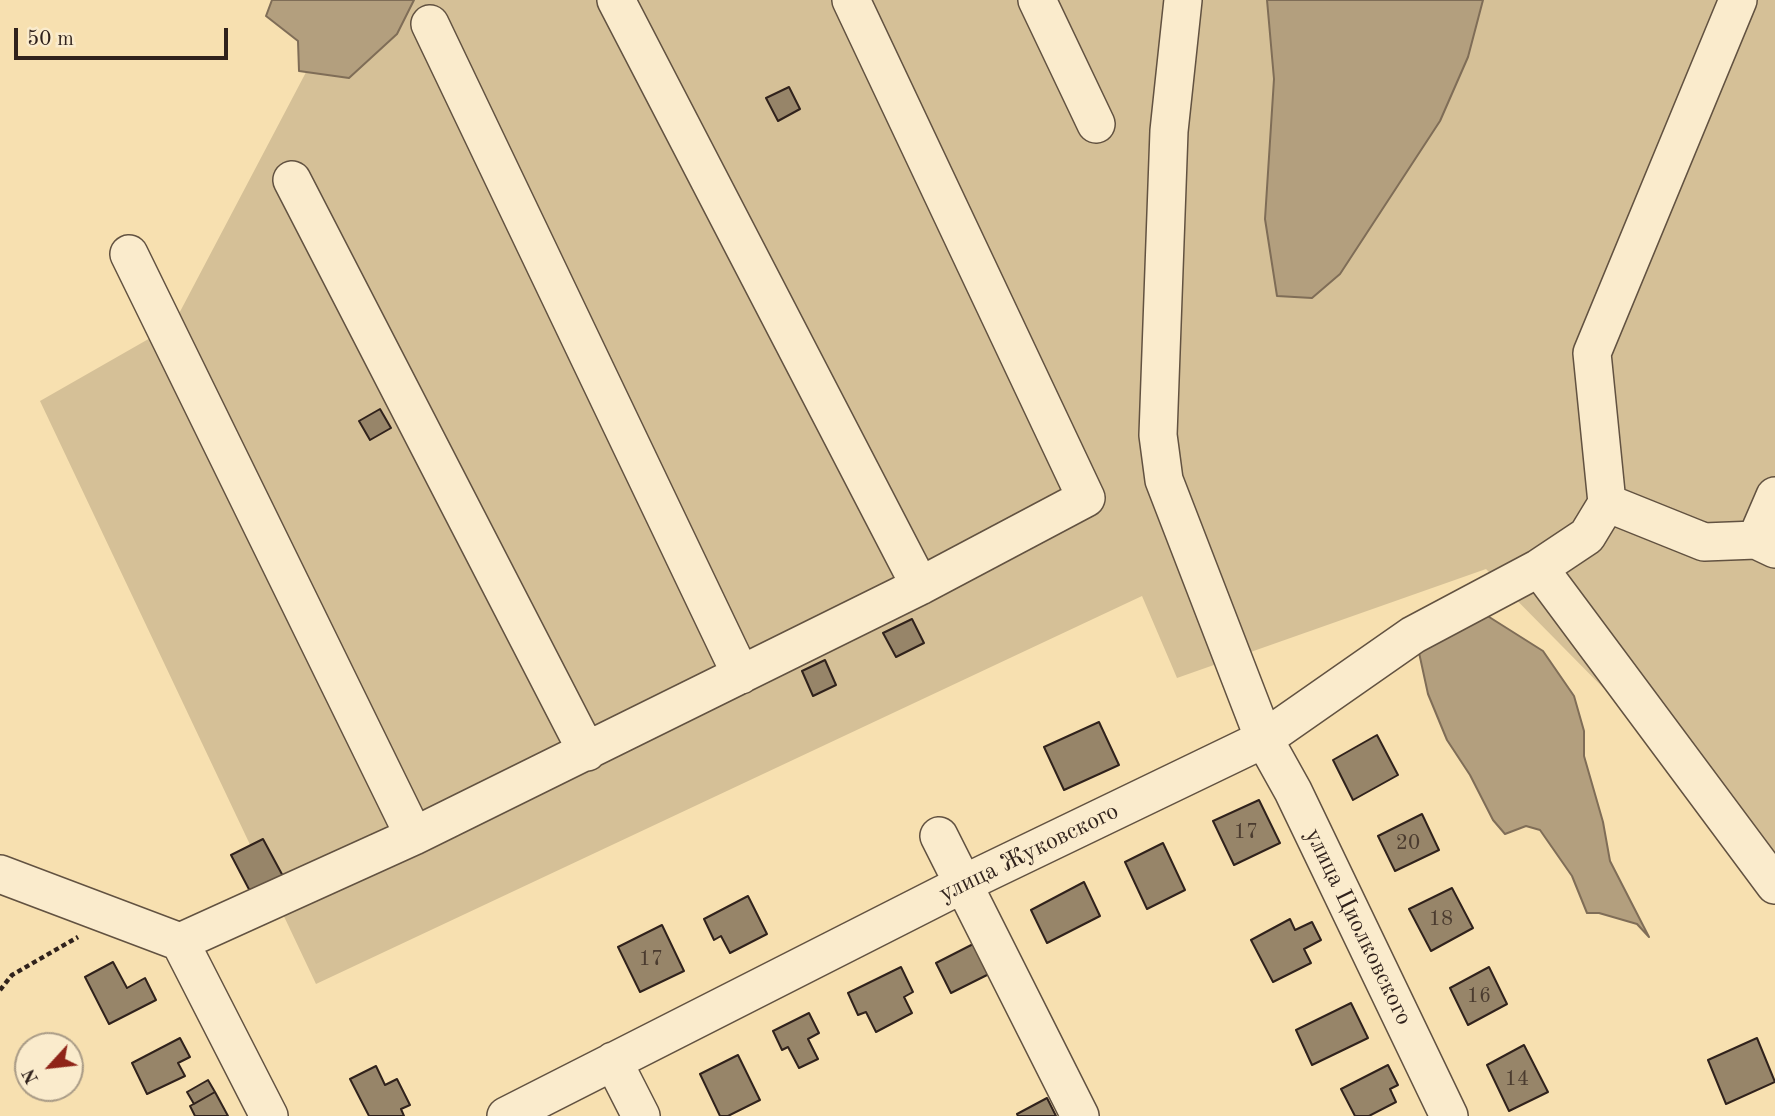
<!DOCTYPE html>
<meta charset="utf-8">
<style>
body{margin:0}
#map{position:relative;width:1775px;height:1116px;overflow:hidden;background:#f7e0b0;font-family:"Old Standard TT",serif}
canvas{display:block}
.north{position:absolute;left:14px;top:1032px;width:70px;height:70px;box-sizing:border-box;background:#faebcc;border:2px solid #a99b86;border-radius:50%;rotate:243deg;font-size:19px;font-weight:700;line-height:28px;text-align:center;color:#30221c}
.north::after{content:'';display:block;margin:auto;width:24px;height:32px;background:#8f2418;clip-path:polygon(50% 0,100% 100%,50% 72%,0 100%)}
.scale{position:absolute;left:14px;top:28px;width:214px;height:32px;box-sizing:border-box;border:4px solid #30221c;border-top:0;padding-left:9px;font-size:21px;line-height:24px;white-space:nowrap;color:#30221c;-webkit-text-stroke:5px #faebcc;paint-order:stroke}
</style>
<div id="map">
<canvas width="1775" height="1116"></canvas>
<div class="north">N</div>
<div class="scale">50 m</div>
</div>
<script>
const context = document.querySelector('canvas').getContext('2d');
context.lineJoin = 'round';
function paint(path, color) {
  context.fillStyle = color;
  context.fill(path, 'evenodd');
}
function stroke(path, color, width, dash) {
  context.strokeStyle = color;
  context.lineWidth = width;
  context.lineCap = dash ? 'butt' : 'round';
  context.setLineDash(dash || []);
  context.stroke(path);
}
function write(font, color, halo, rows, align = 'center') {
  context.font = font + ' "Old Standard TT",serif';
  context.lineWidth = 5;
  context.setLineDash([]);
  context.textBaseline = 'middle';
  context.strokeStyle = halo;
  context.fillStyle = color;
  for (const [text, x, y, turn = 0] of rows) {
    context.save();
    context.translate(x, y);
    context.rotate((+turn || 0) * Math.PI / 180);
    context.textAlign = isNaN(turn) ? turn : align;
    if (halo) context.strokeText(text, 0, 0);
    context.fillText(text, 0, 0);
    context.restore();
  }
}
paint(new Path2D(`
 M344,0h1431v862l-289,-293 -309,109 -35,-82 -826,388 -276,-583 133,-76z`), '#d5c097');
const water = new Path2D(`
 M272,0h142l-17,34 -48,44 -50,-7 -1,-30 -32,-25z
 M1267,0h216l-15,57 -28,64 -100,153 -28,24 -35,-2 -12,-77 9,-140z
 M1486,615l57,36 31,45 10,35v25l19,66 7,39 39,76 -12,-13 -38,-11h-12l-15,-37 -32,-46 -14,-4 -21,8 -12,-14 -23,-45 -23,-35 -19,-46 -10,-46z`);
paint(water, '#b39f7e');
stroke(water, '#7f6d57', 2);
const building = new Path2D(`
 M789,87l11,22 -22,12 -12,-23z
 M380,409l11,19 -21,12 -11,-19z
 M912,619l12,24 -28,14 -13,-24z
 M825,660l11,25 -23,11 -11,-25z
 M1099,722l20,43 -55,25 -20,-43z
 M1377,735l21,40 -45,25 -20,-40z
 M1259,800l21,43 -46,22 -21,-44z
 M1422,814l17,36 -44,21 -17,-35z
 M263,839l21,39 -32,17 -21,-40z
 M1163,843l22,47 -38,19 -22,-47z
 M1084,882l16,34 -53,27 -16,-33z
 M1452,888l21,40 -42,23 -22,-42z
 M748,896l19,38 -37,19 -9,-17 -7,4 -10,-21z
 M1290,919l5,11 17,-8 9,18 -17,9 7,14 -38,19 -22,-42z
 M662,925l22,46 -44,21 -22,-45z
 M983,939l14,31 -46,23 -15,-30z
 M113,962l14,26 18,-10 11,22 -47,24 -24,-47z
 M901,967l12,25 -9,5 8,16 -36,19 -10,-20 -8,3 -10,-22z
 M1489,967l18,37 -39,21 -18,-37z
 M1351,1003l17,35 -56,27 -16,-35z
 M809,1013l10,20 -11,6 10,20 -19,9 -11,-21 -6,3 -9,-19z
 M180,1038l10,19 -12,6 7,13 -38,18 -15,-31z
 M1757,1038l18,44 -49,22 -18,-44z
 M1524,1045l24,47 -39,19 -22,-46z
 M738,1055l22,45 -32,16h-8l-20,-42z
 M1388,1065l10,20 -8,4 6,13 -27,14h-14l-14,-27z
 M376,1066l9,19 12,-6 13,26 -9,4 3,7h-35l-19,-37z
 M208,1080l7,12 -21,12 -7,-12z
 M215,1092l13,24h-33l-5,-10z
 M1047,1098l9,18h-38l-1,-2z`);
paint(building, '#978569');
stroke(building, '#30221c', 2);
const minor = new Path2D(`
 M616,0l304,586
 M1037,0l59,124
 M1183,0l-14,131 -11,304 6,45 100,259 29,52 156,325
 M430,24l311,651
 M292,180l295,572
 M129,254l285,582
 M1607,503l97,39 52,-2 19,9
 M1756,540l19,-44
 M1539,568l236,317
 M939,836l141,280
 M0,874l180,68 89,174
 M180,942l234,-106 506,-250 166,-88 -235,-498
 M613,1061l28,55
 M506,1116l457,-232 301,-145 149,-104 126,-67 48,-32 20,-33 -15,-150 146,-353`);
stroke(minor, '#625241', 40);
stroke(new Path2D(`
 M0,990l12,-15 66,-38`), '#30221c', 4.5, [5, 3.5]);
stroke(minor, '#faebcc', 37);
write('21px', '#4a3b2f', null, [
 ["17",1246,832],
 ["20",1408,843],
 ["18",1441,919],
 ["17",651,959],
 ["16",1479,996],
 ["14",1517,1079]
]);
write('24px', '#30221c', '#faebcc', [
 ["улица Жуковского",1029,853,-26],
 ["улица Циолковского",1358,927,64]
]);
</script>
